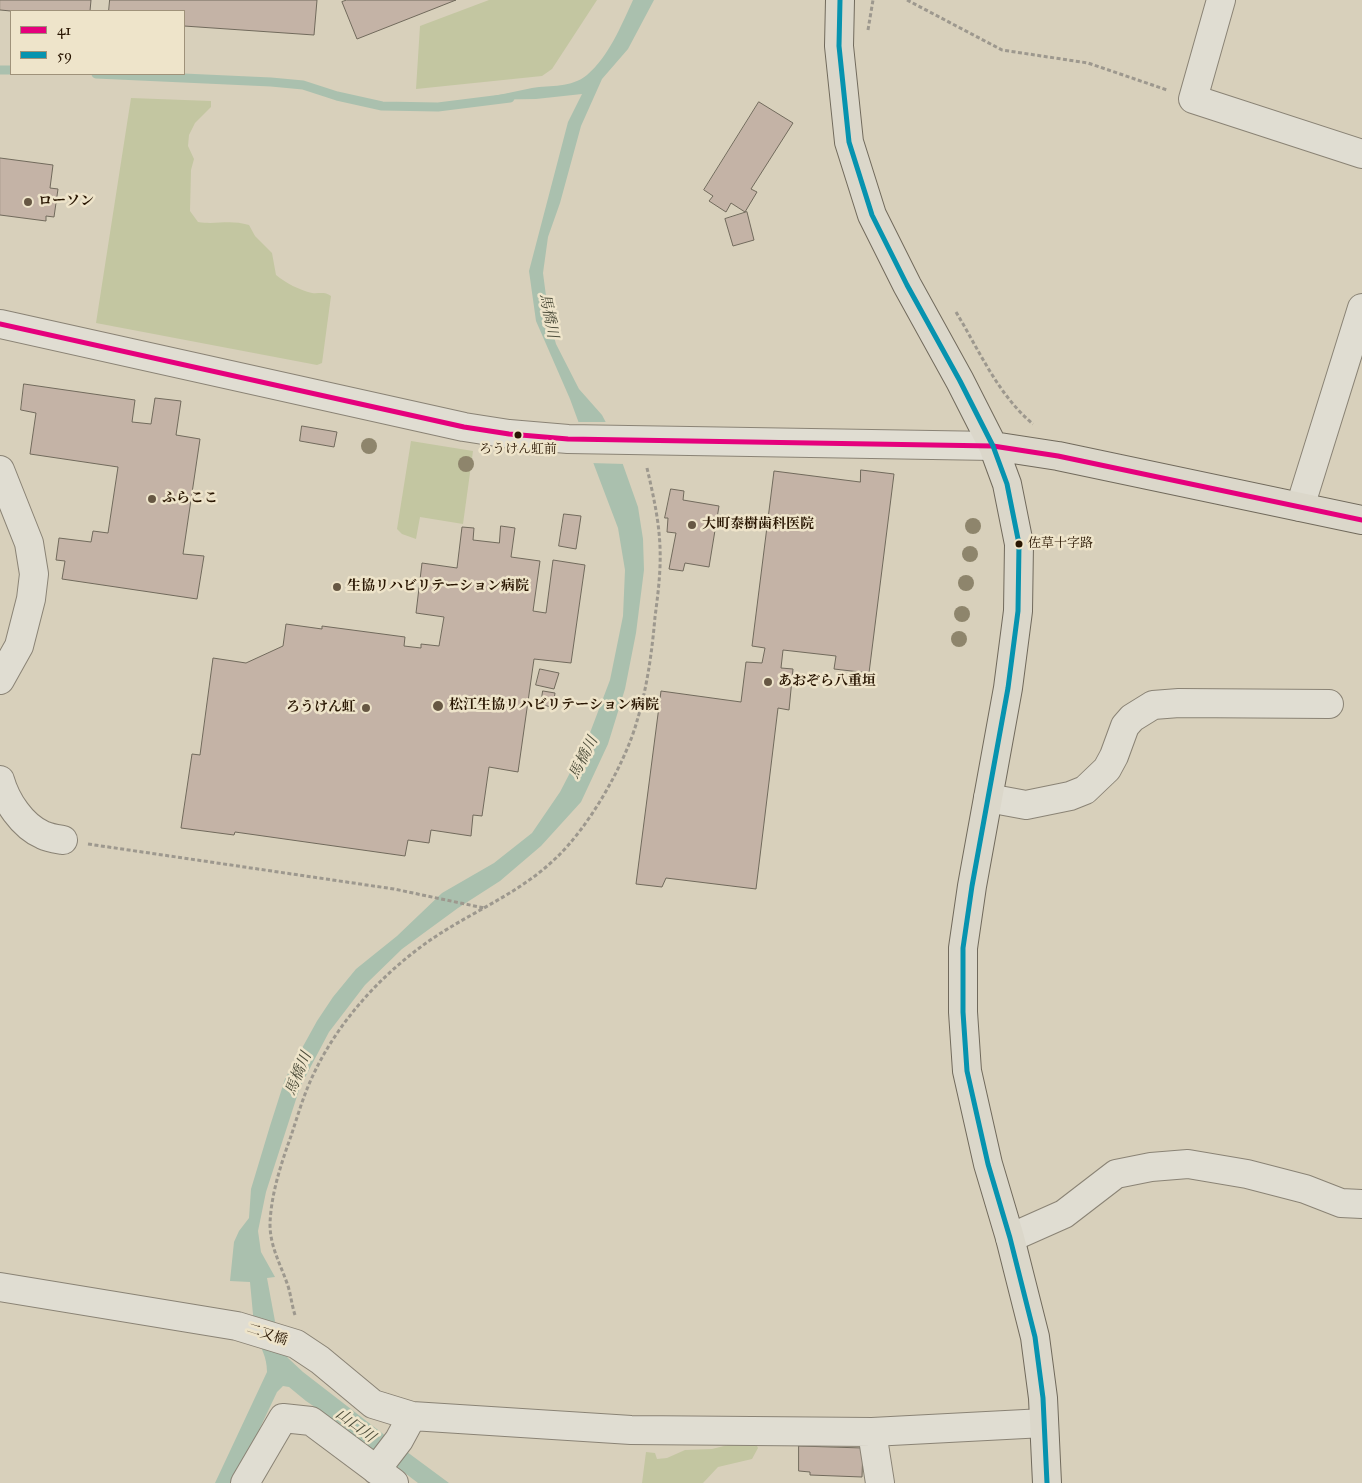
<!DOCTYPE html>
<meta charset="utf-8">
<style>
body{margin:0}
#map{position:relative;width:1362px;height:1483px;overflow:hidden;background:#d8d0bb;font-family:"IM FELL Great Primer",serif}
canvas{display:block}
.legend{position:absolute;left:10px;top:10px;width:175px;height:65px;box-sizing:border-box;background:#eee4ca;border:1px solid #9f927a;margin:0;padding:6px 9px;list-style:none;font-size:15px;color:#291602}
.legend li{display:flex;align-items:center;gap:10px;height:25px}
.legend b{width:25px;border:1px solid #9f927a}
</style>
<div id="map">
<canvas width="1362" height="1483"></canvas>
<ul class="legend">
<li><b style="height:6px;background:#e5007d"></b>41</li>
<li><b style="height:6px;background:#0693af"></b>59</li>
</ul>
</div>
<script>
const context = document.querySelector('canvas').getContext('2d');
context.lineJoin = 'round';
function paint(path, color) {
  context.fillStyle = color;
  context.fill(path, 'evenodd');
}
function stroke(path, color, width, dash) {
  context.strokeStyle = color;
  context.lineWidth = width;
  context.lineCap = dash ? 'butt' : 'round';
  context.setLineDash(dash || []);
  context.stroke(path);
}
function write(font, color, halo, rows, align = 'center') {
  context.font = font + ' "IM FELL Great Primer","Noto Serif JP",serif';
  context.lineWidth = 5;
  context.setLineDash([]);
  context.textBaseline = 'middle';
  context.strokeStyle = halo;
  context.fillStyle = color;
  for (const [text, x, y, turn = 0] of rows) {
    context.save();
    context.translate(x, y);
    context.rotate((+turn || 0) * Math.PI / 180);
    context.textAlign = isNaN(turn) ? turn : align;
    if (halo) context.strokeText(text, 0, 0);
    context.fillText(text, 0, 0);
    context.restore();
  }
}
paint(new Path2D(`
 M489,0h108l-45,69 -10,7 -126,13 4,-63z
 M131,98l80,3v6l-16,16 -6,12 -1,11 6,13 -3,11 -1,41 8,11c19,3 31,-3 51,3l6,11 17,17 4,22c10,8 23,15 36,18 7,1 12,-2 19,3l-9,67 -5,2 -221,-42z
 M411,441l62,10 -10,73 -43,-7 -4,22 -14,-5 -5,-5z
 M740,1442l16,2 2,4 -6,11 -34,8 -15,16h-61l4,-31 9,1 2,6 10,-1 18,-8 27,-1z`), '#c3c6a1');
paint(new Path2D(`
 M633,0h21l-26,49 -26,30 -21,47 -21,77 -12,34 -5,36 6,46 7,25 23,45 23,26 12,23 -30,-1 -14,-38 -34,-78 -7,-50 39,-149 14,-28 -46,5 -61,1c19,-4 38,-8 57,-12 19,-3 39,0 55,-13 22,-19 34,-49 46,-75z
 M585,441l30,1 23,65 5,32 1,31 -8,63 -11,56 -17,55 -27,58 -40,44 -41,35 -42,27 -56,41 -37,36 -36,47 -29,55 -34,105 -8,39 3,21 14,25 -8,1 10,54 -23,-7 -4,-43 -20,-1 4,-39 5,-11 10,-13 2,-29 19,-63 15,-47 32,-58 16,-24 23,-28 41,-33 45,-43 52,-30 38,-30 28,-41 28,-54 22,-58 13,-64 2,-46 -7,-42z
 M254,1333l23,7 11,18 15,14 88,68 -11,15 -23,-17 -4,1 -6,-10 -41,-28 -17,-14 -6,-1 -6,6 -43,91h-19l52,-111c0,-15 -6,-25 -13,-39z
 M399,1446l50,37h-31l-29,-22z`), '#aac0ae');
paint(new Path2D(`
 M576,422h33l7,15 9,27 -35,-1z`), '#d8d0bb');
stroke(new Path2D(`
 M0,70h11
 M96,74l175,8 32,3 34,11 45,10 56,1 72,-9`), '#aac0ae', 9);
const building = new Path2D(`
 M0,0h91l-1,11h-79l-11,-1z
 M110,0h207l-3,35 -130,-9v-15h-75z
 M347,0h109l-99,39 -15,-37z
 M759,102l34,21 -42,66 6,3 -12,20 -14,-9 -5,9 -17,-11 4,-5 -9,-6z
 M0,158l53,7 -3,23 8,1 -4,28 -8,-1v5l-46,-6z
 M747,212l7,28 -21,6 -8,-27z
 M24,384l111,16 -3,22 19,2 4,-26 26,3 -5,34 24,4 -17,115 21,2 -7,43 -135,-20 3,-18 -9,-1 3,-22 32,4 2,-11 15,2 10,-66 -88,-13 6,-41 -15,-3z
 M302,426l35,6 -3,15 -34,-6z
 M861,470l33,4 -25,199 -35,-4 2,-13 -53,-6 -2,18 12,1 -4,41 -11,-2 -22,181 -90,-11 -4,9 -26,-3 25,-193 80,11 5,-40 16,1 3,-15 -13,-2 22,-175 86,11z
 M671,489l13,2 -1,9 36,6 -10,61 -24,-4 -2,8 -14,-2 7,-36 -9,-1 1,-14h-3z
 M564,514l17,2 -5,33 -17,-3z
 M501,526l14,2 -4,29 29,4 -7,50 13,2 7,-53 32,5 -14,98 -37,-4 -16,113 -29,-5 -7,49 -9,-1 -2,21 -40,-6 -2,13 -21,-3 -3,16 -170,-24 -1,3 -53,-7 11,-74 8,1 13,-97 33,5 37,-17 3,-22 36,5v-3l83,11 -1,9 17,2v-4l18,2 5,-29 -28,-4 6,-50 35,5 5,-41 12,1 -1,12 26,3z
 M540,669l19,4 -5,16 -18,-4z
 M543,691l12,2 -2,14 -12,-2z
 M799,1446l64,2 -1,29 -52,-2v-3l-11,-1z`);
paint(building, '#c4b3a6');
stroke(building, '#716a5c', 1);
const minor = new Path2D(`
 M1221,0l-28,99 169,55
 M0,324l464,103 45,7 59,5 425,7
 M0,470l29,73 5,31 -3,25 -12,47 -19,34
 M1300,507l62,-199
 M0,780c6,21 22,46 43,55 6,3 14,4 20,5
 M988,798l38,7 44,-9 15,-6 22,-21 7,-13 11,-30 7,-8 21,-13 26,-2 150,1
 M1010,1238l54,-24 52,-40 35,-7 37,-3 59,10 58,15 36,14 21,1
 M0,1287l237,39 59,18 24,16 53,44 39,12 219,14 241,2 172,-9
 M872,1432l8,51
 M376,1470l23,-30 13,-24
 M245,1483l38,-65 28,3 83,62`);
const major = new Path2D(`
 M840,0l-1,46 10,96 23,73 35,70 53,96 33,65 14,38 12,60 -1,67 -10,77 -36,198 -9,62v64l4,59 21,93 22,74 25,99 8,61 4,85
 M993,446l65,10 304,64`);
stroke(minor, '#8a8375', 30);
stroke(major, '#716a5c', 30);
stroke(new Path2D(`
 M907,0l95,50 86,13 79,27
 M868,30l5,-30
 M956,312c23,38 42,83 77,112
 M88,844l306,45 90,19
 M295,1315c-3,-9 -4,-19 -7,-29 -7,-21 -18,-39 -18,-62 1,-30 11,-60 21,-88 5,-15 10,-32 16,-47 23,-57 66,-107 115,-143 43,-32 95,-50 134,-88 33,-31 69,-94 81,-137 10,-33 15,-69 18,-104 3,-23 6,-46 5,-70 -1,-27 -7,-53 -13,-79`), '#9d988e', 3, [4, 2.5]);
stroke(minor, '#e0ddd2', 28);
stroke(major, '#dbd7ca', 28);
stroke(new Path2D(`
 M0,324l464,103 45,7 59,5 425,7 65,10 304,64`), '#e5007d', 5);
stroke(new Path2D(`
 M840,0l-1,46 10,96 23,73 35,70 53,96 33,65 14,38 12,60 -1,67 -10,77 -36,198 -9,62v64l4,59 21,93 22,74 25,99 8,61 4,85`), '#0693af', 5);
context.fillStyle = '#8e856c';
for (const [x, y] of [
 [369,446],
 [466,464],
 [973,526],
 [970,554],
 [966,583],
 [962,614],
 [959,639]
]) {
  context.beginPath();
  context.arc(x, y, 8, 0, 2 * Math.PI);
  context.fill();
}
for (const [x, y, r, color] of [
 [28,202,5,"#665743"],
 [518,435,4.5,"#291602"],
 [152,499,5,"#665743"],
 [692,525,5,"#665743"],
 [1019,544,4.5,"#291602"],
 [337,587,5,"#665743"],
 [768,682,5,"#665743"],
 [438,706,6,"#665743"],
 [366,708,5,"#665743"]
]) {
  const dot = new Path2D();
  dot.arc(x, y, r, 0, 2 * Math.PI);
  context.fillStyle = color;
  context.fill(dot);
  stroke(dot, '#eee4ca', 2);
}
write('13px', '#291602', '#eee4ca', [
 ["ろうけん虹前",518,450],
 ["佐草十字路",1028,544,"left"]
]);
write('bold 14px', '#291602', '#eee4ca', [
 ["ローソン",38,202],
 ["ふらここ",162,499],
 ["大町泰樹歯科医院",702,525],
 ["生協リハビリテーション病院",347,587],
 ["あおぞら八重垣",778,682],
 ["松江生協リハビリテーション病院",449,706],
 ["ろうけん虹",356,708,"right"]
], 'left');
write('14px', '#291602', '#eee4ca', [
 ["二又橋",267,1335,18]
]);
write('italic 15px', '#4f4f3c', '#eee4ca', [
 ["馬橋川",548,316,79],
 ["馬橋川",584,758,-63],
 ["馬橋川",299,1074,-67],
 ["山口川",355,1426,37]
]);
</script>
